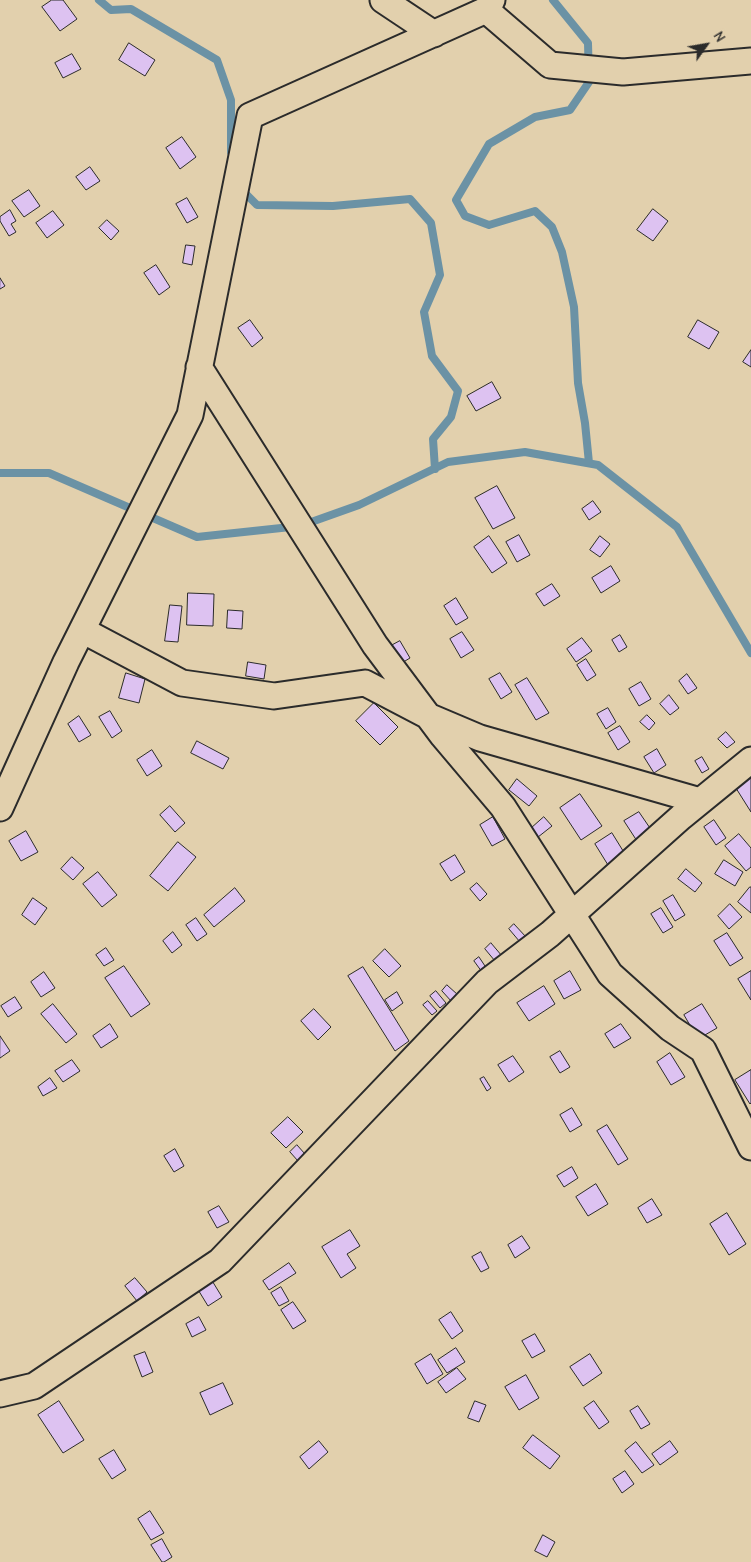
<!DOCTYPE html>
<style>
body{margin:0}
#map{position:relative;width:751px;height:1562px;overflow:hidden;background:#e2d0ad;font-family:"Comic Neue",sans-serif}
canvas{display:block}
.north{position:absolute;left:681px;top:20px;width:50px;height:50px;-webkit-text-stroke:4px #e2d0ad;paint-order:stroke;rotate:58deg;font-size:14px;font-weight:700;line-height:20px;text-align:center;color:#2b2b2b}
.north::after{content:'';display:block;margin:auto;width:18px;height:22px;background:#2b2b2b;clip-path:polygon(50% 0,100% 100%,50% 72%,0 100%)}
</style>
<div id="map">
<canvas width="751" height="1562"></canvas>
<div class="north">N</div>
</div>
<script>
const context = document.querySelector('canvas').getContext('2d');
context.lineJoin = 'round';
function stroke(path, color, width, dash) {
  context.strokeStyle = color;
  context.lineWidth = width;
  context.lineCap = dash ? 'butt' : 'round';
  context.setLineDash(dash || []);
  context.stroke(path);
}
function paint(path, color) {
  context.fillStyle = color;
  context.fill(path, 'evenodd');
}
stroke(new Path2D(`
 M99,0l12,10 20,-1 86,51 14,40v52
 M553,0l35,43 1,39 -19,28 -35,7 -46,27 -33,56 9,16 24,9 46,-14 17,16 10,25 12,55 4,76 7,40 4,40
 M240,188l17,17 76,1 77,-7 21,24 9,52 -16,37 8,44 26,35 -7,26 -18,22 2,30
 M0,473h49l148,64 103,-11 59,-21 89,-43 77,-10 73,13 79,62 74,126`), '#6b92a5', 8);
const building = new Path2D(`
 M52,0h11l14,19 -17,12 -18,-24z
 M129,43l26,17 -10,16 -26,-16z
 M72,54l9,15 -18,9 -8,-15z
 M182,137l14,20 -16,12 -14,-21z
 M90,167l10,14 -14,9 -10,-13z
 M29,190l11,16 -16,11 -12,-16z
 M187,198l11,19 -11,6 -11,-19z
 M653,209l15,12 -15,20 -16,-11z
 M10,210l6,11 -5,3 5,8 -7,4 -9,-15v-4z
 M53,211l11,14 -17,13 -11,-15z
 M107,220l12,11 -8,9 -12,-12z
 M186,245l9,1 -3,19 -9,-2z
 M156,265l14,22 -11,8 -15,-22z
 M0,278l5,8 -5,3z
 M250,320l13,18 -11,9 -14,-19z
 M698,320l21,12 -10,17 -21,-12z
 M751,350v17l-8,-5z
 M492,382l9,16 -25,13 -9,-15z
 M497,486l18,32 -22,11 -18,-31z
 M593,501l8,11 -12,8 -7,-11z
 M519,535l11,20 -13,7 -11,-20z
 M489,536l18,27 -15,10 -18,-26z
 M600,536l10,8 -10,13 -10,-7z
 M611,566l9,15 -19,12 -9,-15z
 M552,584l8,12 -16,10 -8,-12z
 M188,593l26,1 -1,32 -26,-1z
 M456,598l12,20 -12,7 -12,-19z
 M170,605l12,1 -4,36 -13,-1z
 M228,610l15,1 -1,18 -15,-1z
 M462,632l12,18 -13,8 -11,-19z
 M620,635l7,12 -8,5 -7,-12z
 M582,638l10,13 -16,11 -9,-13z
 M400,641l10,17 -10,6 -11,-17z
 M586,659l10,16 -9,6 -10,-16z
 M248,662l18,3 -2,14 -18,-3z
 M126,673l19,6 -6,24 -20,-5z
 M500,673l12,19 -11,7 -12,-20z
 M687,674l10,14 -9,6 -9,-13z
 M527,678l22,35 -13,7 -21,-35z
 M641,682l10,17 -12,7 -10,-17z
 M669,695l10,13 -9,7 -10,-11z
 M374,703l24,24 -18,18 -24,-24z
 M608,708l8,14 -10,7 -9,-15z
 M110,711l12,20 -10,7 -13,-21z
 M647,715l8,8 -6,7 -9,-8z
 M79,716l12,19 -12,7 -11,-18z
 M620,726l10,16 -12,8 -10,-17z
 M726,732l9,10 -8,6 -9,-9z
 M197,741l32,17 -6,11 -32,-16z
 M657,749l9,16 -12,8 -10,-16z
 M152,750l10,16 -15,10 -10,-16z
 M702,757l7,12 -7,4 -7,-12z
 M751,775v37l-17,-27z
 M517,779l20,17 -8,10 -20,-16z
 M580,794l22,32 -21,14 -21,-32z
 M170,806l15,17 -10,9 -15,-17z
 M639,812l13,19 -15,10 -13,-20z
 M493,817l12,22 -13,7 -12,-21z
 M544,817l8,9 -19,15 -7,-8z
 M714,820l12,18 -10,7 -12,-18z
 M26,831l12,21 -17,9 -12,-20z
 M612,833l13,21 -17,11 -13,-21z
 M739,834l12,14v19l-5,4 -21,-25z
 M178,842l18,15 -28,34 -18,-15z
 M455,855l10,17 -14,9 -11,-17z
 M72,857l12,11 -11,12 -12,-11z
 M724,860l19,12 -8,14 -20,-12z
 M686,869l16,14 -7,9 -17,-13z
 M98,872l19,23 -15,12 -19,-23z
 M477,883l10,11 -7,7 -10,-12z
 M750,887h1v26l-13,-11z
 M235,888l10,13 -31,26 -10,-12z
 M673,895l12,20 -10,6 -12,-20z
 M33,898l14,10 -12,17 -13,-10z
 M730,904l12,13 -13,12 -11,-13z
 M661,908l12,19 -10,6 -12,-19z
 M196,918l11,16 -10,7 -11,-16z
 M514,924l12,13 -6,5 -11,-13z
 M173,932l9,13 -10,8 -9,-12z
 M727,933l16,25 -13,8 -16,-25z
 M491,943l11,13 -7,5 -10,-12z
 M106,948l8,12 -10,6 -8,-11z
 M385,949l16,17 -12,11 -16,-16z
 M479,957l8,12 -5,3 -8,-11z
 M124,966l26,38 -19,13 -26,-39z
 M363,967l46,74 -14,10 -47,-75z
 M570,971l11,19 -17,9 -10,-18z
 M751,971v29l-13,-21z
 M44,972l11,16 -14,9 -10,-15z
 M447,985l11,10 -6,7 -10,-11z
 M544,986l11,18 -26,17 -12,-18z
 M436,991l10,12 -6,5 -10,-12z
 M397,992l6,11 -11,8 -7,-11z
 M15,997l7,11 -14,9 -7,-11z
 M428,1001l9,10 -5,4 -9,-10z
 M53,1004l24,30 -11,9 -25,-29z
 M702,1004l15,24 -19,11 -14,-24z
 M314,1009l17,18 -13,13 -17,-19z
 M110,1024l8,13 -17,11 -8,-12z
 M621,1024l10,14 -17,10 -9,-14z
 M0,1036l10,15 -10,7z
 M560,1051l10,16 -10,6 -10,-16z
 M670,1053l15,24 -14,8 -14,-23z
 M513,1056l11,16 -15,10 -11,-17z
 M72,1060l8,11 -17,11 -8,-11z
 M751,1070v33l-1,1 -15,-24z
 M484,1077l7,11 -4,3 -7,-12z
 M50,1078l7,10 -14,8 -5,-9z
 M572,1108l10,17 -12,7 -10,-17z
 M288,1117l15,15 -17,16 -15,-15z
 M607,1125l21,34 -10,6 -21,-34z
 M297,1145l8,9 -7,7 -8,-9z
 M175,1149l9,17 -10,6 -10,-16z
 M572,1167l6,11 -14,9 -7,-11z
 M596,1184l12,20 -20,12 -12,-19z
 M652,1199l10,16 -15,8 -9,-15z
 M219,1206l10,16 -12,6 -9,-16z
 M727,1213l19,31 -17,11 -19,-31z
 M350,1230l10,16 -13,8 9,14 -15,10 -19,-31z
 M522,1236l8,12 -15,10 -7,-13z
 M481,1252l8,16 -8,4 -9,-15z
 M289,1263l7,10 -27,17 -6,-9z
 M135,1278l12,14 -10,9 -12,-15z
 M211,1279l11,18 -14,9 -11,-18z
 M281,1287l8,14 -10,5 -8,-13z
 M293,1302l13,19 -13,8 -12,-19z
 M451,1312l12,19 -11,8 -13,-19z
 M199,1317l7,13 -14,7 -6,-13z
 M535,1334l10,17 -13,7 -10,-17z
 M456,1348l9,14 -18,11 -9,-13z
 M145,1352l8,20 -11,5 -8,-21z
 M431,1354l12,20 -16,10 -12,-20z
 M590,1354l12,19 -19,13 -13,-19z
 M457,1368l9,11 -20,14 -8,-11z
 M526,1375l13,23 -20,12 -14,-23z
 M223,1383l10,21 -23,11 -10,-22z
 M59,1401l25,39 -21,13 -25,-38z
 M475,1401l11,4 -7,17 -11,-4z
 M594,1401l15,21 -10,7 -15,-21z
 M638,1406l12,18 -9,5 -11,-18z
 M533,1435l27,21 -10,13 -27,-21z
 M319,1441l9,11 -19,17 -9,-12z
 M670,1441l8,11 -18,13 -8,-11z
 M636,1442l18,23 -12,8 -17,-22z
 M114,1450l12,20 -14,9 -13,-20z
 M625,1471l9,13 -12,9 -9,-14z
 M150,1511l14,22 -13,7 -13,-21z
 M543,1535l12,7 -8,15 -12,-6z
 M162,1539l10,18 -8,5h-2l-11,-17z`);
paint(building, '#ddc2f1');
stroke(building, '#2b2b2b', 1);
const minor = new Path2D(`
 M383,0l51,34
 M486,10l64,55 73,7 128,-11
 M199,367l176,278 68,91 60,71 107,167 60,54 33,22 48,97
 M82,630l100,53 92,13 91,-13 63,33 52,22 220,63
 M0,808l66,-146 124,-247 60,-299 236,-106 6,-10
 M0,1394l34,-8 186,-125 267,-279 63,-48 131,-117 70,-57`);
stroke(minor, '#2b2b2b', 29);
stroke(minor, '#e2d0ad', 25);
</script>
